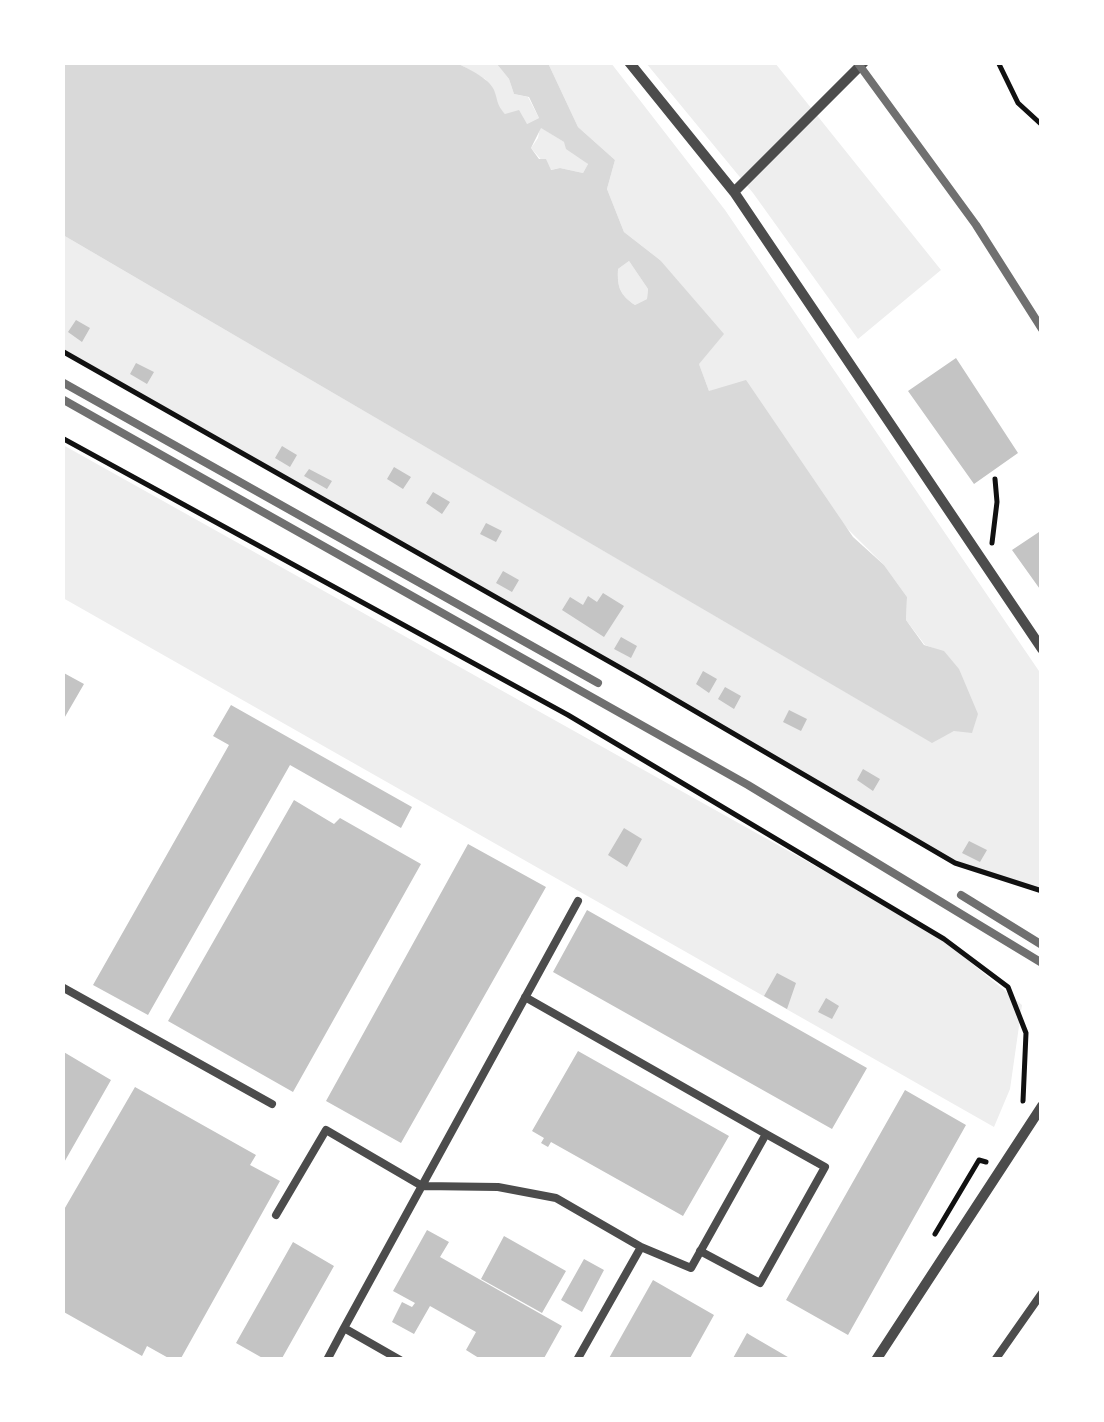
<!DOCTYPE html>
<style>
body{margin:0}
#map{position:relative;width:1104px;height:1422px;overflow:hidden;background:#fff;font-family:Cabin,sans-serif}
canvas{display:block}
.frame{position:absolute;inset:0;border:65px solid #fff;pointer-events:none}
</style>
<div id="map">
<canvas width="1104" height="1422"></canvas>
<div class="frame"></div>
</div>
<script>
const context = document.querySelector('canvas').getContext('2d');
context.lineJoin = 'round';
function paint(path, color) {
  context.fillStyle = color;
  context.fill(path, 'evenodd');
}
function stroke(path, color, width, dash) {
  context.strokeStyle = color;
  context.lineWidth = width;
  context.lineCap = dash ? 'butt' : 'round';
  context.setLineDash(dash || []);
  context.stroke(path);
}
paint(new Path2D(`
 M457,63h39l13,16 5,15 14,3 11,21 -12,6 -22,-10 -10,-11 -1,-12 -9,-12z
 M548,63h63l114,147 316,464v215l-86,-26 -315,-184 -577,-328v-116l868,507 23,-11 -10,-79 -19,-7 -19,-25 1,-23 -23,-32 -175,-174 -49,-131 -36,-28 -17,-43 8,-29 -37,-33z
 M646,63h129l166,207 -83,69 -105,-146z
 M540,127l24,15 24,22 -5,9 -23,-5 -10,2 -19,-22 7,-10z
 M629,261l19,28 -1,10 -12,6c-15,-10 -18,-18 -17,-36z
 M63,445l872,488 87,72 -12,84 -16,38 -931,-529z`), '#eee');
paint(new Path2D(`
 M63,62l394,1c11,6 32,15 37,27 4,10 2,14 11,24l14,-4 8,14 12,-6 -10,-21 -15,-3 -5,-15 -13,-16h52l30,64 37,33 -8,29 17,43 36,28 64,74 -25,30 10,27 37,-11 107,157 31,28 23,32 -1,23 18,25 20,6 15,18 19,45 -6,19 -18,-2 -22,12 -869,-508zM541,128l23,14 2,7 22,15 -5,9 -23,-5 -9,2 -5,-11h-7l-8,-11zM629,261l19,28 -1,10 -12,6c-15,-10 -18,-18 -17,-36z`), '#d9d9d9');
paint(new Path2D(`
 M76,320l14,8 -8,14 -14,-10z
 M956,358l62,95 -44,31 -66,-93z
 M136,363l18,9 -7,12 -17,-10z
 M282,446l15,9 -7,12 -15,-9z
 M394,467l17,10 -8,12 -16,-10z
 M309,469l23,12 -5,8 -23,-13z
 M433,492l17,10 -8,12 -16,-11z
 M486,523l16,8 -6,11 -16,-8z
 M1042,530v62l-30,-42z
 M503,571l16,9 -7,12 -16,-9z
 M603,593l21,13 -20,31 -42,-27 8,-13 13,8 5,-9 9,6z
 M621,637l16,9 -6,12 -17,-9z
 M703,671l14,8 -8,14 -13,-9z
 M62,672l22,12 -22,38z
 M725,687l16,9 -7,13 -16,-10z
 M231,705l181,102 -11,21 -111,-63 -142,250 -55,-30 136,-240 -16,-9z
 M789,710l18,9 -6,12 -18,-9z
 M863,769l17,10 -7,12 -16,-11z
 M294,800l40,24 6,-6 81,46 -128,228 -125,-71z
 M624,828l18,11 -15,28 -19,-12z
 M969,841l18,9 -7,12 -18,-9z
 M468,844l78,43 -145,256 -75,-42z
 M587,910l280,158 -35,61 -279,-157z
 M777,973l19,10 -9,26 -23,-13z
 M826,998l13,8 -7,13 -14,-7z
 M62,1051l49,29 -49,86z
 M578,1051l151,85 -46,80 -132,-74 -3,5 -7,-4 3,-5 -12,-7z
 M135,1087l121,68 -6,10 30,16 -100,179h-8l-25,-14 -5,10 -80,-45v-98z
 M905,1090l61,35 -118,210 -62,-35z
 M427,1230l22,12 -9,15 122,69 -19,34h-61l-16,-10 10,-18 -46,-26 -16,28 -22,-12 10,-20 10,5 3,-4 -22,-12z
 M504,1236l62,35 -24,42 -61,-34z
 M293,1242l41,24 -53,94h-15l-30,-17z
 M584,1259l20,11 -22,42 -21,-12z
 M653,1280l61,35 -25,45h-81z
 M747,1333l3,2 43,25h-61z`), '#c4c4c4');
stroke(new Path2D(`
 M998,62l20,41 24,22
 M62,351l578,328 315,184 87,28
 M62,438l506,277 376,224 64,48 18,46 -3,68
 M992,543l5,-41 -2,-23
 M935,1234l44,-74 7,2`), '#111', 5);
stroke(new Path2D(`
 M62,987l210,117
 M525,997l241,137 -75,134 -50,-21
 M276,1215l50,-85 96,56 76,1 58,11 85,49 -64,113
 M700,1251l60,32 65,-116 -59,-33
 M344,1328l234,-427
 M327,1360l17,-32 56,32
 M995,1360l47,-67`), '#4c4c4c', 8);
stroke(new Path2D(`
 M629,62l105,130 308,457
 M734,192l130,-130
 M876,1360l166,-254`), '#4c4c4c', 10);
stroke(new Path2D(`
 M857,62l119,163 66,104
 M62,382l536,301
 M62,399l686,386 294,178
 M961,895l81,50`), '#707070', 8);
</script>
